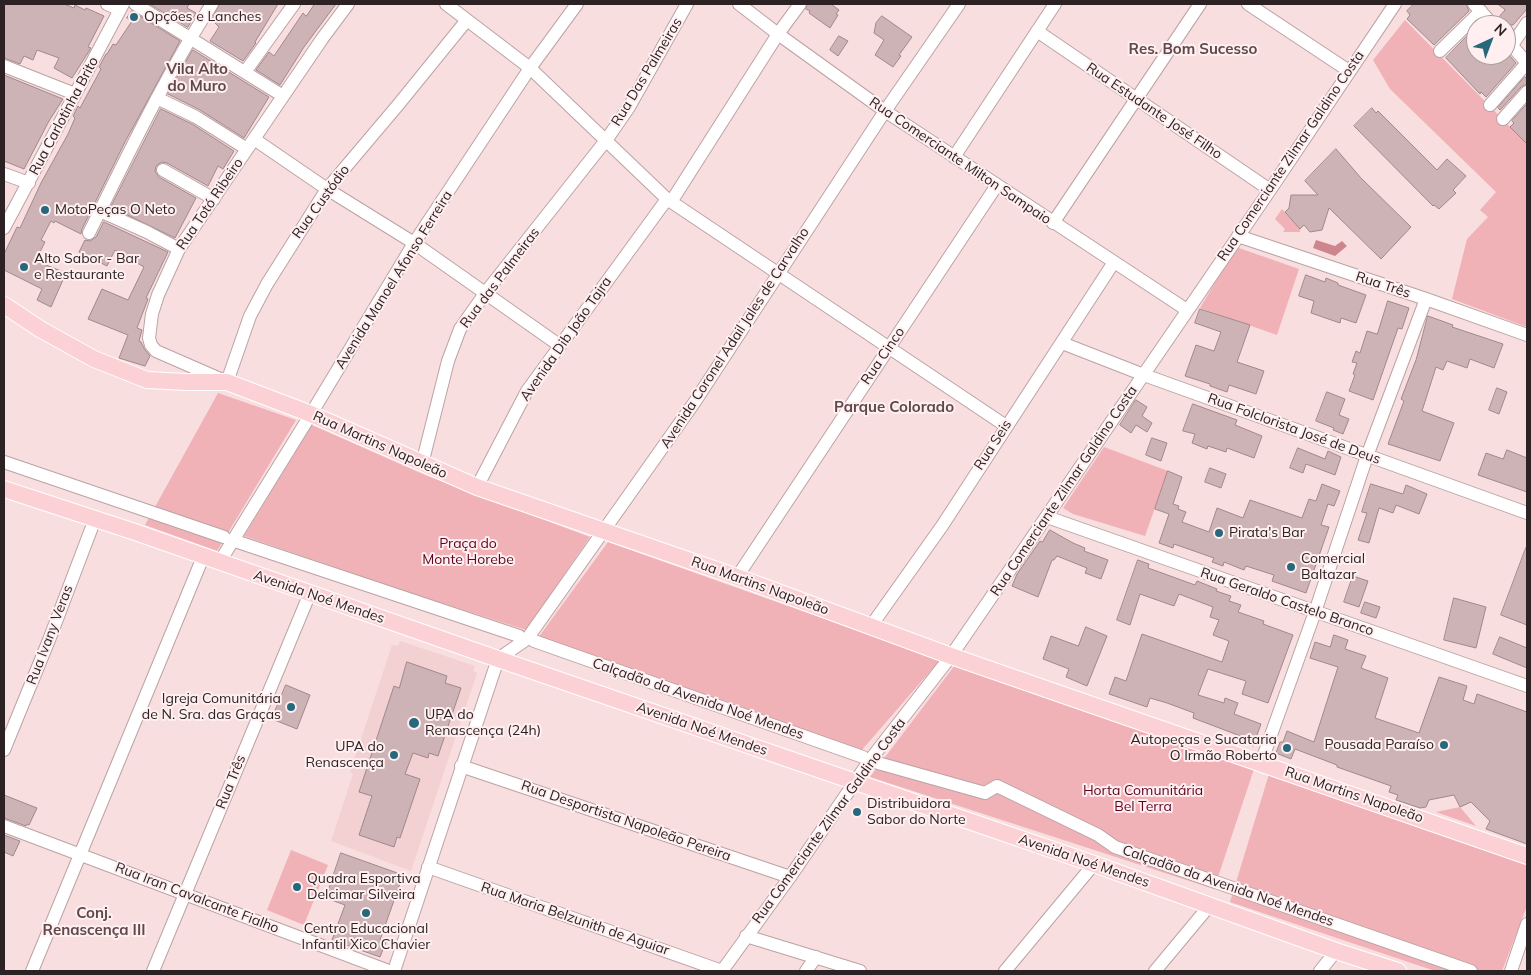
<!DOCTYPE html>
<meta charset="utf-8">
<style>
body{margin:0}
#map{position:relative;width:1531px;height:975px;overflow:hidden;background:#f9dee0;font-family:Mulish,sans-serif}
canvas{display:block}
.frame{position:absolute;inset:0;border:5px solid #2c2223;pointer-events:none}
.north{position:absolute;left:1466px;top:15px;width:50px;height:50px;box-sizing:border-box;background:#ffeff0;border:1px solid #ab9d9e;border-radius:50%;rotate:43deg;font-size:14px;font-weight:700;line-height:20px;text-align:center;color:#2c2223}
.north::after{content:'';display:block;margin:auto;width:18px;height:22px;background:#28687c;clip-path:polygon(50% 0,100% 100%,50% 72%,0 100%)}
</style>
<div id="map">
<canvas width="1531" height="975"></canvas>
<div class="frame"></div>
<div class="north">N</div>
</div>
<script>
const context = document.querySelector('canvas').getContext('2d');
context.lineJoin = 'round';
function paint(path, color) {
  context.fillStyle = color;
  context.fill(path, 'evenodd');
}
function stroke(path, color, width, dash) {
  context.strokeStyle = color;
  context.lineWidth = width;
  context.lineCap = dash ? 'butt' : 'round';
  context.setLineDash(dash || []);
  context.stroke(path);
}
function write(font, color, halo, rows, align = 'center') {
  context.font = font + ' Mulish,sans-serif';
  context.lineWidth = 4;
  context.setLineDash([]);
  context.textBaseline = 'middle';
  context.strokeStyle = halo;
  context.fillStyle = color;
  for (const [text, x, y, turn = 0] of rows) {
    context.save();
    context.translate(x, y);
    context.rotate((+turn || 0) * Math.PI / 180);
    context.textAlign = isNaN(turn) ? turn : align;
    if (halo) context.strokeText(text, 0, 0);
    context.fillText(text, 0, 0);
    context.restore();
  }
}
paint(new Path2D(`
 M400,641l75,25 -2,5 4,2 -66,198 -80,-30 22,-67 -3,-2 42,-127 6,1z`), '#f3d0d2');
paint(new Path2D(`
 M1405,20l122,124v183l-75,-28 15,-60 21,-22 -8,-7 16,-18 -106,-103 -17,-29z
 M1282,209l18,20v3h-17l2,-3 -10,-10z
 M1236,247l63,22 -22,66 -77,-27z
 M218,393l78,27 -79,131 -72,-26z
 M312,425l113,50 165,62 -64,93 -125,-40 -157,-54z
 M1104,447l64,24 -23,65 -72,-22 -10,-6z
 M608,542l332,118 -79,91 -323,-113z
 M955,665l299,104 -40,120 -344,-112z
 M1269,774l258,91v41l-25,65h-67l-205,-69z
 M1460,807l16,19 -40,-14z
 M291,850l37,15 -24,60 -37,-15z`), '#f0b1b7');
paint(new Path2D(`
 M1316,240l19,6 7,-5 5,5 -12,10 -22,-8z`), '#ce868e');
const building = new Path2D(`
 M4,4h60l10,4 1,-3 10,5 1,-2 18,8 -16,31 3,1 -19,30 -18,-10 5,-10 -22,-8 -4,10 -9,-4 -4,8 -16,-6z
 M150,4h39l-2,4 9,5 -8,14z
 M220,4h58l-23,38 1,1 -13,18 -33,-20 9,-14 -4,-4 2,-3 -4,-2z
 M315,4h21l-32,43 -24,38 -24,-15 13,-18 5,4 29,-43 3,3z
 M808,4h23l8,6 -3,4 2,1 -8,13 -21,-15 1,-2 -4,-2z
 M1414,4h52l3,7 -35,34 -27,-26 3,-4 -3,-4z
 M1498,4h29v5l-14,16h-12l-3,-7 7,-8z
 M132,11l48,30 -55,101 -43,87 -1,5 -26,-13 -1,2 -3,-2 -10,19 4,2 -8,16 9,7 20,8 -15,34 -14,-7 5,-11 -38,-19v-16l13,-27 3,1 21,-45 27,-49 7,-16 -2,-2 5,-10 2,2 21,-39 -2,-2 7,-13h1l6,-10 3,1 16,-24 -5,-3z
 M882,16l30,21 -13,18 2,1 -8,11 -18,-12 9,-15 -10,-7 2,-10z
 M1476,27v28h33l7,8 -30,34 -5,-5 -1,2 -34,-36z
 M839,36l9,5 -10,15 -8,-6z
 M193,50l76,47 -25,41 -44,-28 -32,-16z
 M4,75l59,24 -14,22 -25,48 -20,-8z
 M1525,77l2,2v5l-6,3 -21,23 -2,-2z
 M1527,104v40l-17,-17 4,-4 -2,-2z
 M1372,108l4,5 2,-2 59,59 10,-11 19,17 -13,14 3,3 -17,16 -5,-4 -1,1 -79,-80z
 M161,109l31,15 42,27 -11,18 -5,-3 -10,20 -41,-23 -5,-1 -6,4 -1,5 4,6 37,21 -21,40 -64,-31z
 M1336,149l25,29 50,49 -30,32 -52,-51 -7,22 -12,2 -6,-7 -4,4 -15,-17 4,-4 2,-13h27l-13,-14z
 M104,222l64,30 -22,46 2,1 -11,29 5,2 -3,11 2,1 4,8 5,6 -5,10 -26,-8 9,-23 -40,-16 14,-30 26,11 16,-33 -29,-17 -8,16 -28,-14 6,-12 5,1 6,-4z
 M1306,275l19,7 1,-4 12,5v2l28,10 -10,28 -15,-5 -1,5 -29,-10 3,-12 -15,-5z
 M1388,301l21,7 -7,21 -4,-1 -25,72 -24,-9 6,-16 -2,-1 4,-11 -5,-1 4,-11 4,2 7,-22 10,3z
 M1200,309l50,16 -13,37 27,9 -8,23 -27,-9 -2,7 -17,-6v-2l-25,-8 11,-31 18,6 7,-19 -26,-9z
 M1428,316l25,9 -1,2 51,17 -9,24 -24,-9 -3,9 -20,-7 -4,9 -7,-3 -14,44 32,12 -14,38 -52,-17 16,-43 -3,-2 15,-39z
 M1497,388l10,4 -8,22 -10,-4z
 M1327,392l18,7 -6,16 10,4 -6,15 -10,-4 1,-2 -18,-7z
 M1136,400l11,7 -5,9 10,7 -5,9 -11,-7 -5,8 -11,-8z
 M1193,404l44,16 -2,5 27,11 -8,22 -27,-10 -1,4 -18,-6 -1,3 -15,-6 3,-9 -12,-3z
 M1152,438l15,5 -6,18 -15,-6z
 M1298,448l27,11 3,-8 13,6 -6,18 -29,-11 -3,9 -13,-5z
 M1507,450l20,8v34l-49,-17 8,-22 17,6z
 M1210,468l16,6 -5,14 -16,-6z
 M1168,471l14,6 -9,27 6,2 -1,3 8,3 -4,10 27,10 8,-24 26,10 7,-18 52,18 7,-19 7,2 6,-17 18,7 -6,15 -6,-2 -7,21 8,2 -23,66 -34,-12 2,-6 -28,-9 -2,4 -20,-8 -1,4 -11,-4 2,-4 -40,-14 -1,4 -14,-5 10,-29 -14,-5z
 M1371,484l32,10 3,-9 21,9 -8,20 -23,-9 -3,8 -14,-5 -10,35 -11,-3 9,-27 -5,-1z
 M1050,530l23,13 12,5 -1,3 24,9 -7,19 -16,-6 2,-5 -30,-12 -3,4h-2l-14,37 -26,-11 5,-12 23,-33 2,1z
 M1526,548l1,1v76l-26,-10z
 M1138,560l11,4 -1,4 14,5 33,12 2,-4 20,8 -1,2 15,5 -2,5 12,4 -3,7 26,9 -1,3 30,11 -25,68 -26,-9 4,-13 -38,-12 -10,26 26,8 1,-5 13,5 -4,11 27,10 -8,22 -11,-4 1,-5 -50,-19 1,-5 -27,-10 -17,-5 -3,9 -38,-13 6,-17 11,4 16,-47 80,28 7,-21 -16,-6 6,-15 -9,-3 3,-10 -34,-13 -5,12 -34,-12 -10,31 -13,-5z
 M1353,576l15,5 -9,26 -15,-5z
 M1454,598l32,9 -10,41 -32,-8z
 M1365,602l15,5 -4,11 -15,-5z
 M1086,627l21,9 -20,50 -21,-9 3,-8 -26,-10 8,-23 27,10z
 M1334,635l14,5 -3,9 21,7 -5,12 27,10 -13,40 44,15 20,-56 28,9 -4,14 11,4 3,-10 50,18v132l-41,-15 4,-8 -19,-19 -11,5 -6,-12 -25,5 -3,7 -6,1 -24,-8 2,-5 -9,-3 2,-6 -54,-19v-2l-42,-16 -4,10 -15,-6 4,-11h3l4,-11 27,11 24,-75 -28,-9 5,-16 15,5z
 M1500,637l27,11v20l-34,-14z
 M407,662l40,14 -2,7 16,5 -23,68 -9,-3 -1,5 -15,-5 -8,21 15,5 -20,59 -3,-1 -3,10 -35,-12 13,-39 -13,-4 35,-106 5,2z
 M286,685l24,10 -13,34 -25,-10z
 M4,795l33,13 -8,17 -2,-1 -1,2 -22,-8z
 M4,835l16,6 -7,15 -9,-4z
 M341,853l62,22 -23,65 6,2 -6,15 -48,-17 13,-35 -19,-7z`);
paint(building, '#cdb3b5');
stroke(building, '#a0888a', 1);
const minor = new Path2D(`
 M107,4l13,6
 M135,4l148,92
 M348,4l-26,35 -143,210 -21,46 -6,19 -3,24 2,7 5,6 71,31 23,-66 17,-32 60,-95 71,-84 69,-85
 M446,4l84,64 137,131 339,227
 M739,4l39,30 107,77 302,199
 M1248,4l101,67
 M1474,4l19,21
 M1037,31l233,159
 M1506,39l21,24
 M1512,45l15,-22
 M1440,51l41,-40
 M4,66l71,28
 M245,72l49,-68
 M157,98l39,19 51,32
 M1490,105l37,-42
 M1503,119l24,-27
 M254,139l73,50 87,54 145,102
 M954,157l101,-153
 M163,170l51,29
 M4,174l25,9
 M671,202l107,-168 22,-30
 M100,211l47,21 32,17
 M1053,223l147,-219
 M4,228l119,-224
 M89,233c39,-78 76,-157 123,-229
 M1238,236l188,63 101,36
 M1062,343l82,32 383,138
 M4,462l220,75
 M422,464l26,-103 12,-32 26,-37 121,-153 22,-32 58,-103
 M477,487l50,-96 140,-192
 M1047,517l480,169
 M238,542l281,94
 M219,563l92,-149 103,-171 116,-175 47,-64
 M737,577l260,-392
 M871,626l71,-100 172,-264
 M534,641l329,116
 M4,750l45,-110 46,-121
 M878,763l107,30 12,-7 101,49 17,12 356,124
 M1261,763l54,-151 52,-156 59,-157
 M461,766l329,111
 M4,826l385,145
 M428,867l294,104
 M746,936l114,35
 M32,971l171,-414
 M153,971l157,-378
 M394,971l104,-312 29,-20 167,-236 191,-292 74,-107
 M722,971l68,-94 80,-117 81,-104 319,-466 125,-186
 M806,971l10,-14
 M1005,971l89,-107
 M1155,971l55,-66
 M1320,971l16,-20
 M1511,971l16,-47`);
const major = new Path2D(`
 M4,305l36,24 54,30 53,21 39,2h41l84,32 166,73 260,90 214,79 576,200
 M4,489l131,43 363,127 596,205 242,87 62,20`);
stroke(minor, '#bba2a4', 14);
stroke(major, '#fff', 18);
stroke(minor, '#fff', 12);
stroke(major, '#fbd1d5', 16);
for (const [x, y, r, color] of [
 [134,17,5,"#28687c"],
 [45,210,5,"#28687c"],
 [24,267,5,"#28687c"],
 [1219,533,5,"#28687c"],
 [1291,567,5,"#28687c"],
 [291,707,5,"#28687c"],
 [414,723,6,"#28687c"],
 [1444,745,5,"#28687c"],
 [1287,748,5,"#28687c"],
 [394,755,5,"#28687c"],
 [857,812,5,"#28687c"],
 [297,887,5,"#28687c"],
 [366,913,5,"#28687c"]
]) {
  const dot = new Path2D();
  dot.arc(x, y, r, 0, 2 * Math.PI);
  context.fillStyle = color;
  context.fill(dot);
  stroke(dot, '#ffeff0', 2);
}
write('14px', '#2c2223', '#ffeff0', [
 ["Opções e Lanches",144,17],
 ["MotoPeças O Neto",55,210],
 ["Alto Sabor - Bar",34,259],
 ["e Restaurante",34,275],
 ["Pirata's Bar",1229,533],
 ["Comercial",1301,559],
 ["Baltazar",1301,575],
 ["Igreja Comunitária",281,699,"right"],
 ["de N. Sra. das Graças",281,715,"right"],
 ["UPA do",425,715],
 ["Renascença (24h)",425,731],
 ["Autopeças e Sucataria",1277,740,"right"],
 ["O Irmão Roberto",1277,756,"right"],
 ["Pousada Paraíso",1434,745,"right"],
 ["UPA do",384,747,"right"],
 ["Renascença",384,763,"right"],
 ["Distribuidora",867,804],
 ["Sabor do Norte",867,820],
 ["Quadra Esportiva",307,879],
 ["Delcimar Silveira",307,895],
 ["Centro Educacional",366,929,"center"],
 ["Infantil Xico Chavier",366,945,"center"]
], 'left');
write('14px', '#2c2223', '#ffeff0', [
 ["Rua Das Palmeiras",647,72,-59],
 ["Rua Estudante José Filho",1154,111,34],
 ["Rua Carlotinha Brito",64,116,-62],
 ["Rua Comerciante Zilmar Galdino Costa",1291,156,-56],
 ["Rua Comerciante Milton Sampaio",960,161,34],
 ["Rua Custódio",321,202,-54],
 ["Rua Totó Ribeiro",210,204,-56],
 ["Rua das Palmeiras",500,278,-53],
 ["Avenida Manoel Afonso Ferreira",394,280,-58],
 ["Rua Três",1383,285,18],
 ["Avenida Coronel Adail Jales de Carvalho",735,338,-57],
 ["Avenida Dib João Tajra",566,339,-55],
 ["Rua Cinco",883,356,-56],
 ["Rua Folclorista José de Deus",1294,429,20],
 ["Rua Martins Napoleão",380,445,24],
 ["Rua Seis",993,445,-57],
 ["Rua Comerciante Zilmar Galdino Costa",1064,491,-56],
 ["Rua Martins Napoleão",760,586,20],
 ["Avenida Noé Mendes",319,597,19],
 ["Rua Geraldo Castelo Branco",1287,602,19],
 ["Rua Ivany Veras",50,635,-69],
 ["Calçadão da Avenida Noé Mendes",698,699,19],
 ["Avenida Noé Mendes",702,729,19],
 ["Rua Três",231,782,-68],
 ["Rua Martins Napoleão",1354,795,19],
 ["Rua Desportista Napoleão Pereira",626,821,19],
 ["Rua Comerciante Zilmar Galdino Costa",829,821,-54],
 ["Avenida Noé Mendes",1084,861,19],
 ["Calçadão da Avenida Noé Mendes",1228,886,19],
 ["Rua Iran Cavalcante Fialho",197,898,21],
 ["Rua Maria Belzunith de Aguiar",575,919,19]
]);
write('14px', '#5e041f', '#ffeff0', [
 ["Praça do",468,544],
 ["Monte Horebe",468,560],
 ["Horta Comunitária",1143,791],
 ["Bel Terra",1143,807]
]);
write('bold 15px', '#5e484a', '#ffeff0', [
 ["Res. Bom Sucesso",1193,49],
 ["Vila Alto",197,69],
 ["do Muro",197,86],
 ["Parque Colorado",894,407],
 ["Conj.",94,913],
 ["Renascença III",94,930]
]);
</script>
